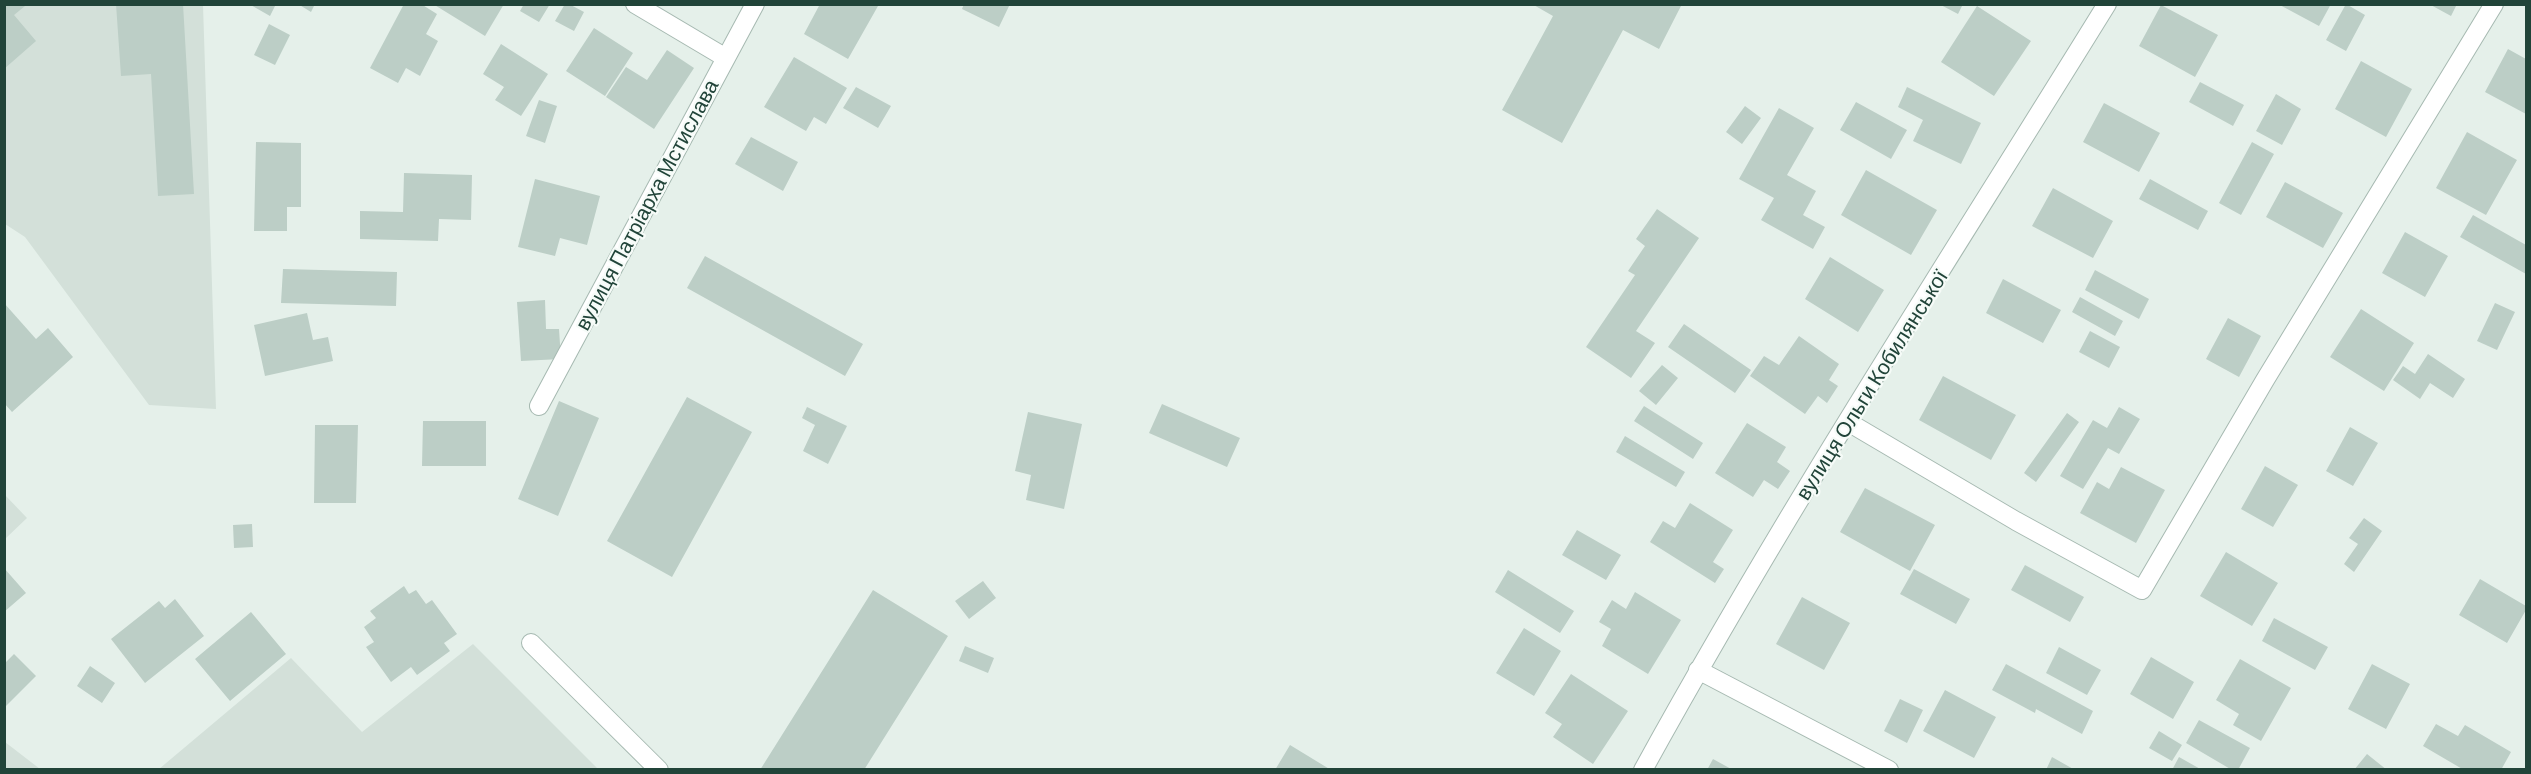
<!DOCTYPE html>
<meta charset="utf-8">
<style>
body{margin:0}
#map{position:relative;width:2531px;height:774px;overflow:hidden;background:#e5f0ea;font-family:Barlow,sans-serif}
canvas{display:block}
.frame{position:absolute;inset:0;border:6px solid #214439;pointer-events:none}
</style>
<div id="map">
<canvas width="2531" height="774"></canvas>
<div class="frame"></div>
</div>
<script>
const context = document.querySelector('canvas').getContext('2d');
context.lineJoin = 'round';
function paint(path, color) {
  context.fillStyle = color;
  context.fill(path, 'evenodd');
}
function stroke(path, color, width, dash) {
  context.strokeStyle = color;
  context.lineWidth = width;
  context.lineCap = dash ? 'butt' : 'round';
  context.setLineDash(dash || []);
  context.stroke(path);
}
function write(font, color, halo, rows, align = 'center') {
  context.font = font + ' Barlow,sans-serif';
  context.lineWidth = 4.5;
  context.setLineDash([]);
  context.textBaseline = 'middle';
  context.strokeStyle = halo;
  context.fillStyle = color;
  for (const [text, x, y, turn = 0] of rows) {
    context.save();
    context.translate(x, y);
    context.rotate((+turn || 0) * Math.PI / 180);
    context.textAlign = isNaN(turn) ? turn : align;
    if (halo) context.strokeText(text, 0, 0);
    context.fillText(text, 0, 0);
    context.restore();
  }
}
paint(new Path2D(`
 M4,5h199l13,404 -67,-4 -124,-168 -20,-13z
 M5,495l22,23 -22,21z
 M473,644l125,125h-439l132,-111 71,74z
 M5,742l35,27h-35z`), '#d3e0d9');
paint(new Path2D(`
 M4,4l21,2 -11,9 22,26 -32,28z
 M116,4h67l11,190 -36,2 -7,-122 -30,2z
 M249,4h27l-6,12z
 M298,4h17l-4,8z
 M404,4h17l16,10 -11,20 12,7 -18,35 -14,-8 -8,15 -28,-15z
 M433,4h71l-19,32z
 M524,4h26l-11,18 -19,-11z
 M565,4h4l15,8 -10,19 -19,-10z
 M820,4l58,2 -30,53 -44,-25z
 M964,4h46l-11,23 -37,-18z
 M1532,4h150l-23,45 -36,-19 -61,113 -60,-33 51,-94z
 M1939,4h24l-5,10z
 M2278,4h53l-12,22z
 M2346,4l19,11 -19,36 -20,-11z
 M2429,4h28l-6,12z
 M2161,5l57,30 -23,42 -56,-31z
 M1977,6l54,35 -37,55 -53,-34z
 M269,24l21,11 -15,30 -21,-10z
 M594,28l39,25 -28,43 -39,-25z
 M501,44l47,30 -27,42 -26,-16 9,-13 -21,-13z
 M2508,49l18,10v55l-41,-22z
 M667,50l27,18 -40,61 -48,-32 20,-30 21,13z
 M794,57l53,31 -21,36 -12,-7 -8,14 -42,-24z
 M2361,61l51,28 -26,48 -51,-28z
 M2200,82l44,23 -11,21 -44,-24z
 M856,87l35,19 -13,22 -35,-20z
 M1907,87l74,36 -20,41 -48,-23 10,-21 -25,-13z
 M2276,94l25,15 -19,36 -26,-14z
 M539,100l18,6 -12,37 -19,-7z
 M1856,102l51,28 -16,29 -51,-29z
 M2104,103l56,30 -21,39 -56,-30z
 M1745,106l16,12 -19,26 -16,-12z
 M1779,108l35,20 -27,47 29,16 -13,24 22,12 -12,22 -52,-29 13,-22 -35,-19z
 M2467,132l50,28 -31,55 -50,-27z
 M751,137l47,25 -15,29 -48,-27z
 M256,142l45,1v64h-14v24h-33z
 M2252,142l22,12 -33,61 -22,-12z
 M1866,170l71,40 -26,45 -70,-40z
 M404,173l68,2 -1,45 -32,-1 -1,22 -78,-2v-28l43,1z
 M535,179l65,17 -13,49 -27,-7 -5,18 -37,-9z
 M2150,179l58,32 -10,19 -59,-31z
 M2285,182l58,31 -20,35 -57,-31z
 M2053,188l60,33 -20,37 -61,-32z
 M1657,209l42,29 -63,93 19,12 -24,35 -45,-31 49,-72 -7,-4 17,-25 -9,-7z
 M2473,215l53,30v29l-66,-37z
 M2405,232l43,24 -23,41 -43,-24z
 M705,256l158,88 -18,32 -158,-88z
 M1830,257l54,33 -26,42 -53,-33z
 M283,269l114,3 -1,34 -115,-3z
 M2095,270l54,29 -10,20 -54,-29z
 M2003,279l58,31 -18,33 -57,-30z
 M2080,297l43,24 -8,15 -43,-24z
 M545,300l1,29h13l2,30 -40,2 -4,-59z
 M4,303l32,36 12,-11 25,29 -61,55 -8,-9z
 M2495,303l20,9 -18,38 -20,-9z
 M2361,309l53,34 -30,48 -54,-34z
 M307,313l6,27 15,-3 5,24 -68,15 -11,-51z
 M2228,318l33,18 -22,41 -33,-18z
 M1684,324l67,46 -16,23 -67,-46z
 M2090,331l30,16 -11,21 -30,-16z
 M1799,336l40,28 -10,16 9,6 -11,17 -9,-7 -13,18 -55,-38 14,-20 15,9z
 M2428,354l37,25 -12,19 -23,-15 -10,16 -27,-19 10,-14 12,8z
 M1662,365l16,13 -22,27 -17,-14z
 M1943,376l73,39 -25,45 -72,-40z
 M687,397l65,35 -80,145 -65,-36z
 M559,401l40,17 -41,98 -40,-17z
 M1162,404l78,34 -13,29 -78,-34z
 M1644,406l59,37 -10,16 -59,-38z
 M807,407l40,19 -19,38 -25,-13 12,-26 -13,-7z
 M2119,407l21,12 -21,35 -11,-6 -25,41 -23,-13 33,-56 14,8z
 M1028,412l54,12 -18,85 -38,-9 5,-25 -16,-4z
 M2067,413l12,9 -43,60 -12,-9z
 M423,421h63v45h-64z
 M1747,423l39,24 -9,15 13,9 -12,18 -14,-9 -11,17 -38,-24z
 M315,425h43l-2,78h-42z
 M2350,427l28,16 -25,43 -27,-15z
 M1625,436l60,36 -9,15 -60,-35z
 M2265,466l33,19 -25,42 -32,-18z
 M2121,467l44,23 -29,53 -56,-30 17,-31 12,7z
 M1865,488l70,37 -25,46 -70,-39z
 M1690,503l43,27 -20,32 11,7 -9,14 -65,-41 13,-21 12,7z
 M2364,518l18,13 -28,41 -10,-8 14,-20 -9,-6z
 M252,524l1,23 -19,1 -1,-23z
 M1577,530l44,25 -15,25 -44,-25z
 M2226,552l52,31 -26,43 -52,-30z
 M2025,565l59,32 -14,25 -59,-32z
 M4,568l22,25 -22,19z
 M1914,569l56,30 -14,25 -56,-30z
 M1508,570l66,41 -14,22 -65,-41z
 M2480,579l46,27v4l-19,33 -48,-28z
 M983,581l13,17 -27,21 -14,-18z
 M404,586l5,8 7,-4 10,14 6,-4 25,34 -13,9 6,8 -33,24 -6,-8 -20,15 -25,-35 8,-5 -10,-15 12,-9 -6,-7z
 M873,590l75,46 -84,134h-104z
 M1635,592l46,28 -33,54 -46,-28 9,-17 -12,-7 13,-22 14,9z
 M1802,597l48,26 -26,47 -48,-26z
 M175,599l29,37 -59,47 -34,-44 48,-38 6,7z
 M251,612l35,42 -56,47 -35,-42z
 M2274,618l54,29 -13,23 -53,-29z
 M1524,628l37,23 -27,45 -38,-23z
 M965,646l29,12 -6,15 -29,-12z
 M2059,647l42,23 -14,25 -41,-22z
 M14,654l22,22 -32,32v-44z
 M2151,657l43,25 -21,37 -43,-25z
 M2240,659l51,29 -30,53 -28,-16 6,-11 -23,-14z
 M2006,664l87,47 -11,23 -46,-25 -1,4 -43,-23z
 M2372,664l38,20 -24,45 -38,-20z
 M90,666l25,17 -13,20 -25,-17z
 M1571,674l57,37 -35,53 -40,-27 9,-13 -17,-11z
 M1945,690l51,27 -22,41 -51,-27z
 M1900,699l23,11 -16,33 -23,-12z
 M2199,720l51,28 -12,22h-6l-46,-27z
 M2436,724l22,12 7,-11 46,27 -10,18h-37l-41,-24z
 M2159,731l23,14 -10,16 -23,-13z
 M1290,745l41,25h-56z
 M2367,754l20,16h-33z
 M2052,757l23,13h-29z
 M2179,757l23,13h-30z
 M1713,759l20,11h-26z`), '#bccec6');
const minor = new Path2D(`
 M635,4l91,54
 M539,406l216,-402
 M1848,422l168,99 126,69 123,-210 229,-376
 M531,643l128,127
 M1698,670l191,100
 M1643,770c144,-262 307,-512 464,-766`);
stroke(minor, '#a6b9b1', 20);
stroke(minor, '#fff', 18);
write('21px', '#214439', '#f6fbf8', [
 ["вулиця Патріарха Мстислава",647,205,-62],
 ["вулиця Ольги Кобилянської",1872,385,-58]
]);
</script>
